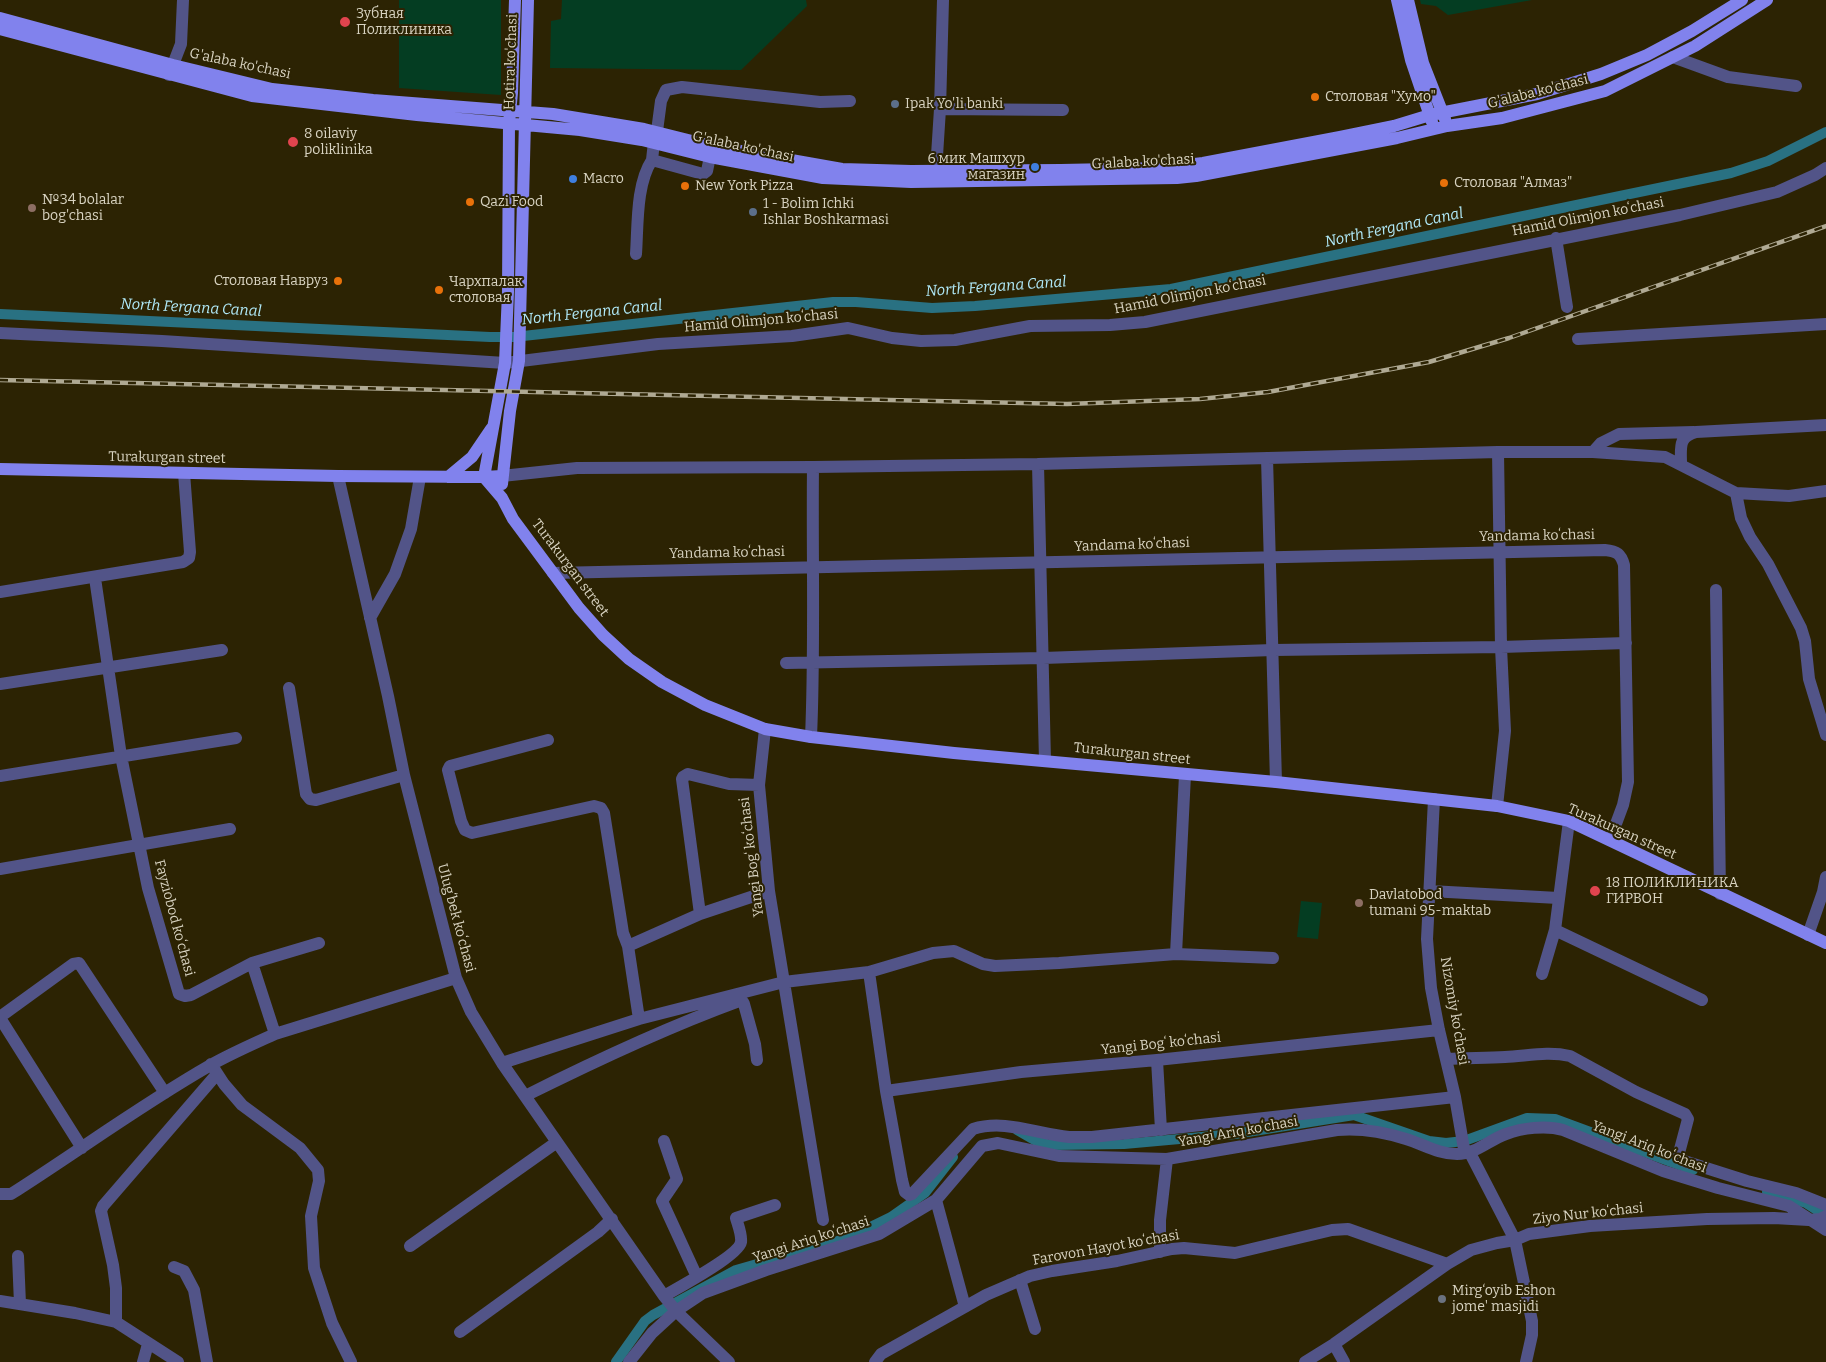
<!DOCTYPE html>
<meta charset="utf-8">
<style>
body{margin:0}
canvas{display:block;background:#2c2303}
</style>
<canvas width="1826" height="1362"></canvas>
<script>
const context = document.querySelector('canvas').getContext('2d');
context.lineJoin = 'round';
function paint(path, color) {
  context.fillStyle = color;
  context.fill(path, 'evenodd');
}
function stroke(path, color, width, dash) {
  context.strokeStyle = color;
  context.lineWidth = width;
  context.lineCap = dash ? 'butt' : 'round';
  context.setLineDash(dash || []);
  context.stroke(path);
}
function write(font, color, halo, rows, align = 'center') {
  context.font = font + ' Bitter,serif';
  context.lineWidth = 4;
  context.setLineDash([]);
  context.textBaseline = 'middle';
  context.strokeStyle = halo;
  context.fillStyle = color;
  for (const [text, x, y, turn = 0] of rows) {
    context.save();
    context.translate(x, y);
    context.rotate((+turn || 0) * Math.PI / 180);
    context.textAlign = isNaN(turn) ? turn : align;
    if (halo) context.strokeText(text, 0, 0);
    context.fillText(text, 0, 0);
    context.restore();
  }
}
paint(new Path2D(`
 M399,0h102v95l-102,-7z
 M562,0h244l1,6 -66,64 -191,-2 1,-47 10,-2z
 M1420,0h112l-84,15 -12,-9 -15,-2z
 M1301,901l21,2 -4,36 -21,-2z`), '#043d22');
stroke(new Path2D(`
 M0,314l490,23h24l319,-35h23l76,6 43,-2 196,-17 560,-116 37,-12 58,-29
 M1017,1130l19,11 15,4 73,-1 111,-10 119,-19 75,26 17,2 18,-2 63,-23 28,1 138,51
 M1767,1192l39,11 20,13
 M616,1362l29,-41 8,-6 83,-45 112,-32 43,-21 34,-24 28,-36`), '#297182', 10);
stroke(new Path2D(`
 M1673,57l55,20 68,9
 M169,75l12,-31 2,-44
 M940,109l3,-109
 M657,131l4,-30 5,-11 16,-3 138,15 30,-1
 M654,142l-2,18 51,14 4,-3 5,-24
 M936,171l4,-62 123,1
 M1556,238l11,69
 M636,254c2,-29 0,-70 16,-94
 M0,333l162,8 343,22 153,-19 134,-8 56,-8 44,10 29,3 34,-1 75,-14 80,-1 35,-3 535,-107 97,-23 38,-17 11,-7
 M1578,339l248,-15
 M1593,452l8,-9 18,-9 75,-2
 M1267,458l9,324
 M1038,464l7,297
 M1681,464c0,-17 -3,-27 15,-32l130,-7
 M338,476l50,220 16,79 52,203 15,34 31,51 162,233 12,15 53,51
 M502,476l75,-8 236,-1 225,-3 460,-12h95l72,5 71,36 53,3 37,-5
 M1736,493l5,25 9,19 18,27 33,64 4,13 4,38 17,56
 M553,573l1052,-23c12,1 16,4 19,15l4,217 -5,23 -13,35
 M95,578l26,178 27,132 31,106 6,2 6,-1 61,-32 67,-20
 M1716,590l4,304
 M0,592l183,-30 6,-4 1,-6 -6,-79
 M370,618l25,-44 16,-45 9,-52
 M786,663l257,-5 230,-8 228,-3 125,-4
 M0,684l222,-34
 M289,688l17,106 4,5 6,1 88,-25
 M765,729l-6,56 10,106 54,329
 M811,737c4,-90 1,-180 2,-270
 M548,740l-98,26 -2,4 13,51 4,9 7,3 122,-27 7,2 3,5 19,120 5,13 11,73
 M0,776l236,-38
 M1434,799l-7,140 4,49 8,42 16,67 9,52 6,4 45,87 17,81v14l-6,27
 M1497,806l8,-75 -4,-84 -3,-195
 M0,869l230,-40
 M1430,891l128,7
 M700,914l-18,-135 1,-2 5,-3 41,10 30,1
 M1555,930l147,70
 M1808,935l15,-43 3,-15
 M628,946l72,-32 69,-23
 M1176,954l9,-179
 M252,963l23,71
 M869,972l17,119 16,89 3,12 4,3 3,-1 61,-65c32,-10 63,5 96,8 7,0 15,0 23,0l363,-40
 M1542,974l13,-44 14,-109
 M0,1017l73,-53 6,-1 86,130
 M0,1018l82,130
 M1447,1059c19,-1 39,-1 58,-2 22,-1 43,-6 65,-1l66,36 49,22 3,5 -9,34v4l5,4 63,20 49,12 30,12
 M1157,1060l4,70
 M502,1063l137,-44 145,-37 85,-10 64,-19 21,-2 29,13 12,2 64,-3 117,-9 97,4
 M211,1064l13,20 18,21 58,43 18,22 1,11 -8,35 3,52 18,55 19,39
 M886,1091l135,-19 136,-12 282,-30
 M525,1096c70,-35 140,-68 214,-95l4,1 1,2 11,40 2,16
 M664,1141l13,38 -15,22 35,76
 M0,1194h11c66,-42 130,-89 198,-128 21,-12 44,-22 66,-32l181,-56
 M936,1200l29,107
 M410,1246l147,-104
 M1160,1252v-32l7,-61
 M18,1256l2,48
 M174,1267l10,4 10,19 13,72
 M1020,1280l15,49
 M664,1296c14,-8 75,-41 77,-54 1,-7 -3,-17 -5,-24l39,-13
 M0,1301l75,12 41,9 62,40
 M116,1322v-34l-3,-23 -12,-54 2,-5 114,-132
 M460,1332l138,-100 14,-13
 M1334,1344l10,18
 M143,1362l5,-18
 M629,1362l23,-29 24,-22 27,-18 63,-23 113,-36 57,-34 46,-54 16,-3 61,13 108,3 170,-29c23,-2 47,2 69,9 17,5 32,15 51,15 19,0 32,-14 49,-20 16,-6 40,-9 57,-4l100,41 55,17 71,18 37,24
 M875,1362l6,-8 105,-59 44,-19 22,-5 65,-10 55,-12 12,-1 51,5 97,-23 16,-1 99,35
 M1305,1362l29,-18 113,-80 24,-14 26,-7 18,-3 14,-6 61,-8 117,-7 67,-1 35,2 11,-1 6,-3`), '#525488', 12);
stroke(new Path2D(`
 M515,0l-3,93 -3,30 -1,169 -3,71 -21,114 18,21 11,21 66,89 24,27 26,24 33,23 43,23 60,24 46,8 143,16 322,29 221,24 72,15 257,122
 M1397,0l14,60 21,62
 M1408,0l15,63 22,56
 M0,18l173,47 99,24 101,11 180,14 91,15 68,17 130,23 69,2 150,-1 100,-2 42,-5 137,-26 54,-11 36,-11 107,-21 64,-20 46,-19 45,-24 50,-31
 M0,29l252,67 165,19 163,15 62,10 68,17 113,21 88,4 266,-4 19,-2 201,-38 50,-12 55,-8 103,-27 90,-45 72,-46
 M0,469l338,7 146,1 18,-1
 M448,477l24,-20 19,-28
 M502,484l8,-73 9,-50 9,-361`), '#8182ed', 12);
const rail = new Path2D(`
 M0,380l1067,24 133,-5 68,-7 161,-30 80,-24 317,-112`);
stroke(rail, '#afa993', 4.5);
stroke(rail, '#2c2303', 2.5, [8]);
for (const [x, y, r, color] of [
 [345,22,6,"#e0444e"],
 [1315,97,5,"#e8710a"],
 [895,104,5,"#5c6f8a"],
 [293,142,6,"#e0444e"],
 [1035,167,5,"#3f7fe0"],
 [573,179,5,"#3f7fe0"],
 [1444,183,5,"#e8710a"],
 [685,186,5,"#e8710a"],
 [470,202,5,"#e8710a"],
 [32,208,5,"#8d6e63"],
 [753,212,5,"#5c6f8a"],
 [338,281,5,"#e8710a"],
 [439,290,5,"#e8710a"],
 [1595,891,6,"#e0444e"],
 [1359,903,5,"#8d6e63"],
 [1442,1299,5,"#6b7280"]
]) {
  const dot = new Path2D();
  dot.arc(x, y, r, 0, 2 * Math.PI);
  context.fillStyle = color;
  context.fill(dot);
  stroke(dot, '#2c2303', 2);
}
write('14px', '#d8d3c1', '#2c2303', [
 ["Зубная",356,14],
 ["Поликлиника",356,30],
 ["Столовая \"Хумо\"",1325,97],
 ["Ipak Yo'li banki",905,104],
 ["8 oilaviy",304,134],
 ["poliklinika",304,150],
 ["6 мик Машхур",1025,159,"right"],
 ["магазин",1025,175,"right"],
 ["Macro",583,179],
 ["Столовая \"Алмаз\"",1454,183],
 ["New York Pizza",695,186],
 ["№34 bolalar",42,200],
 ["bog'chasi",42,216],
 ["Qazi Food",480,202],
 ["1 - Bolim Ichki",763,204],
 ["Ishlar Boshkarmasi",763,220],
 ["Столовая Навруз",328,281,"right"],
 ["Чархпалак",449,282],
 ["столовая",449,298],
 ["18 ПОЛИКЛИНИКА",1606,883],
 ["ГИРВОН",1606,899],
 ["Davlatobod",1369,895],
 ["tumani 95-maktab",1369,911],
 ["Mirg‘oyib Eshon",1452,1291],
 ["jome' masjidi",1452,1307]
], 'left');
write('14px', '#d8d3c1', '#2c2303', [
 ["Hotira ko'chasi",511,62,-88],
 ["G'alaba ko'chasi",240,64,12],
 ["G'alaba ko'chasi",1538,92,-14],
 ["G'alaba ko'chasi",743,147,12],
 ["G'alaba ko'chasi",1143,162,-3],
 ["Hamid Olimjon koʻchasi",1588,217,-11],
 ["Hamid Olimjon koʻchasi",1190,295,-11],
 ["Hamid Olimjon koʻchasi",761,321,-5],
 ["Turakurgan street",167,458,1],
 ["Yandama koʻchasi",1537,536,-1],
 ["Yandama koʻchasi",1132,545,-2],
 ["Yandama koʻchasi",727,553,-1],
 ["Turakurgan street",570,568,53],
 ["Turakurgan street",1132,754,6],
 ["Turakurgan street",1622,832,24],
 ["Yangi Bogʻ koʻchasi",752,857,-97],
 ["Fayziobod koʻchasi",174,918,75],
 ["Ulugʻbek koʻchasi",456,918,75],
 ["Nizomiy koʻchasi",1454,1011,80],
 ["Yangi Bogʻ koʻchasi",1161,1044,-6],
 ["Yangi Ariq koʻchasi",1238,1132,-10],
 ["Yangi Ariq koʻchasi",1649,1147,21],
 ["Ziyo Nur koʻchasi",1588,1214,-6],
 ["Yangi Ariq koʻchasi",811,1240,-18],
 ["Farovon Hayot koʻchasi",1106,1248,-10]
]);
write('italic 15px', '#b0e9f8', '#2c2303', [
 ["North Fergana Canal",1394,228,-12],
 ["North Fergana Canal",996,287,-4],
 ["North Fergana Canal",191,308,3],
 ["North Fergana Canal",592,313,-6]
]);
</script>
